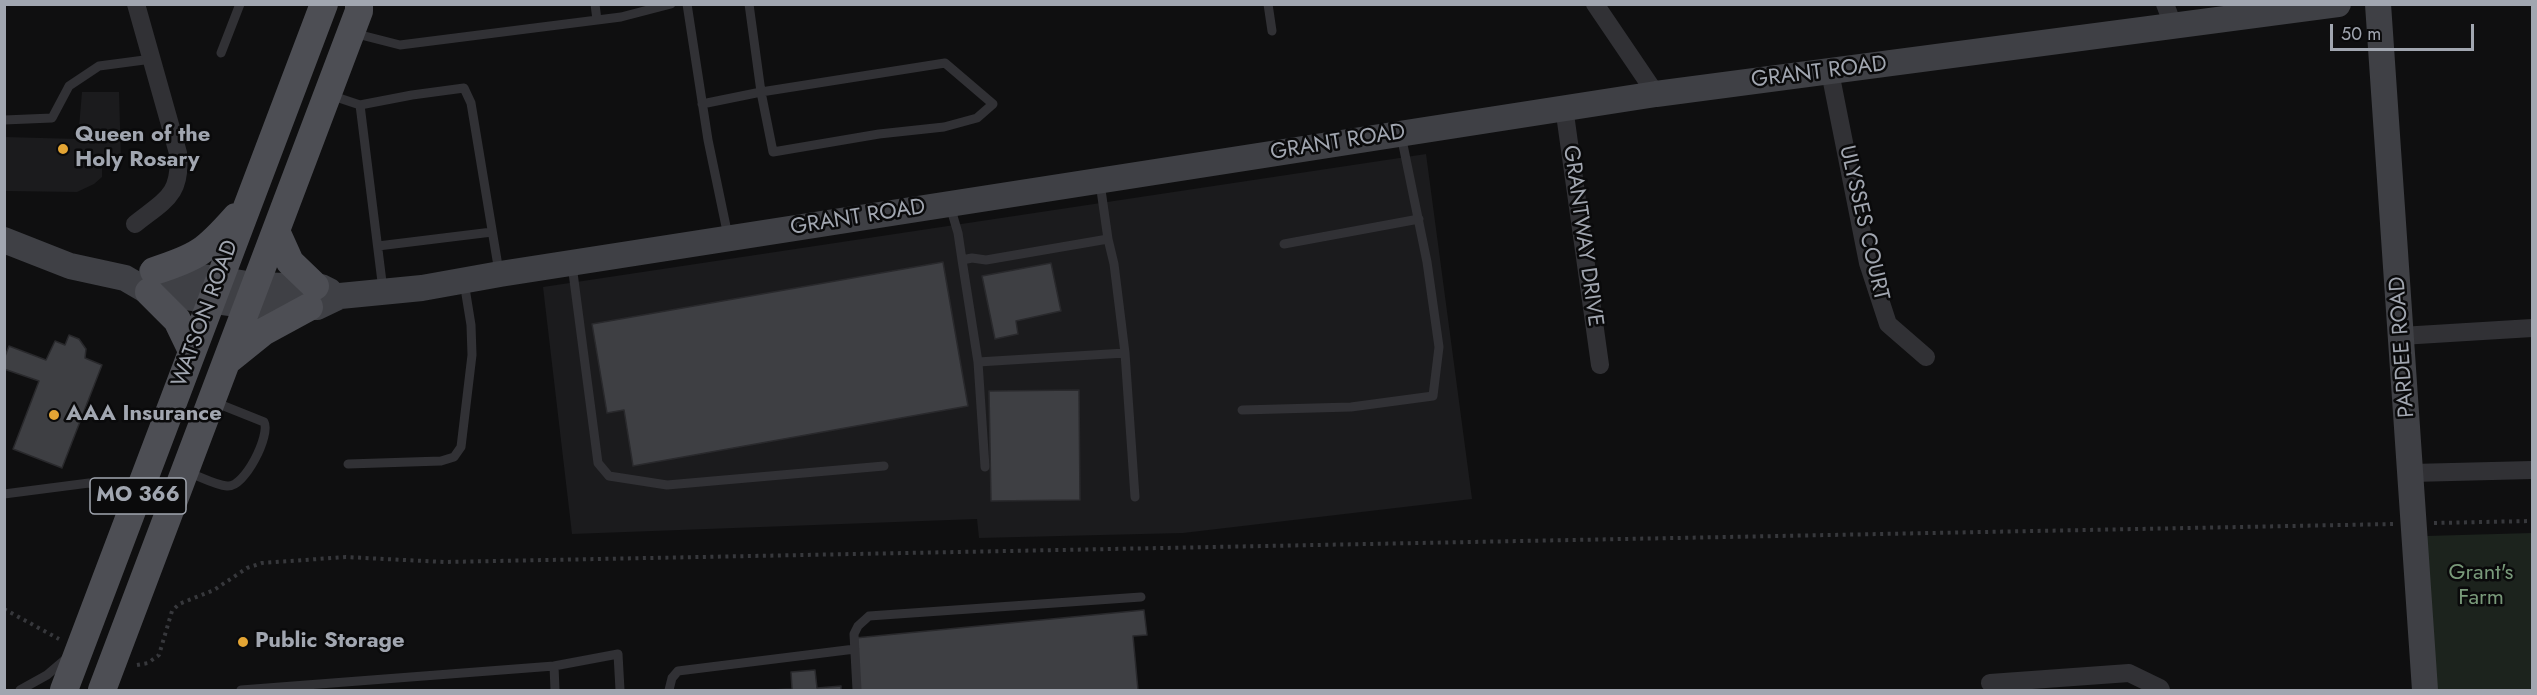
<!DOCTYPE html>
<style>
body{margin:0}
#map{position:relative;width:2537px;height:695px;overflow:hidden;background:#0f0f10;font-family:Jost,sans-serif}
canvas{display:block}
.frame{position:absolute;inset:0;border:6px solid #a1a6b0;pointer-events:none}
.scale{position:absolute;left:2330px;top:24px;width:144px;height:27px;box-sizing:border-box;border:3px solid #a1a6b0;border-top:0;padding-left:8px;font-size:18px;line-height:21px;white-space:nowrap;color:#a1a6b0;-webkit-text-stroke:4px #0a0a0b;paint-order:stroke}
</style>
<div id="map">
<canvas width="2537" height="695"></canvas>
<div class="frame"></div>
<div class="scale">50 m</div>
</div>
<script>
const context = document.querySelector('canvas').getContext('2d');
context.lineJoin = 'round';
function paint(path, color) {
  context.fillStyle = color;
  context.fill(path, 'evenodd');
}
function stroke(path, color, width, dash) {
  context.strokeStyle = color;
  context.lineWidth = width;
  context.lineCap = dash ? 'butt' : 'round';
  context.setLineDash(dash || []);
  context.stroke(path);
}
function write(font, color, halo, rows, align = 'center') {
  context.font = font + ' Jost,sans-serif';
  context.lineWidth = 5;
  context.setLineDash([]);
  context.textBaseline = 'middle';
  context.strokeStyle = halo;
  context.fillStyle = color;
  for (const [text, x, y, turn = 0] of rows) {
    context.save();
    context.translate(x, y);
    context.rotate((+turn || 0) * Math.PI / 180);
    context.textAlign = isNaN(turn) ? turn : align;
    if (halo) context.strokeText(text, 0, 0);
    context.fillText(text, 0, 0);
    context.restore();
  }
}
paint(new Path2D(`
 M82,92h37l2,68 -4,3h-15v14l-8,7 -17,8 -72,-1v-54l73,2z
 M1426,154l46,345 -289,34 -204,5 -2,-19 -405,15 -29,-247z`), '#1b1b1d');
paint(new Path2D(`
 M2532,533v157h-96l-10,-154z`), '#1c231d');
const building = new Path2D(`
 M943,262l25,144 -335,60 -9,-56 -17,3 -15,-89z
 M1051,263l10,48 -45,10 2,13 -23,5 -13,-63z
 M69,335l10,4 7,10 -1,9 17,7 -40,103 -49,-19 26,-68 -35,-12v-10l5,-13 37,14 9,-19 10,4z
 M1079,390l1,110 -89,1 -2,-110z
 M1144,610l3,25 -14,1 5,54h-278l-5,-52z
 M815,670l2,18 24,-2v4h-71l22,-1 -1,-17z`);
paint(building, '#3e3f43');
stroke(building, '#29292c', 1.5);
stroke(new Path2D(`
 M2434,523l98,-2
 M4,609l55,30
 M137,665l11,-2 11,-8 13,-44 7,-7 35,-14 33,-22 15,-5 84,-6 98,5 1949,-38`), '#37383c', 4, [3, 4.5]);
stroke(new Path2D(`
 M595,4l2,16
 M687,4l21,136 20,96
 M1268,4l4,27
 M353,33l47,12 221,-28 50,-13
 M221,53l19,-49
 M945,63l48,41 -16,14 -33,9 -65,7 -106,18 -12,-60z
 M330,95l30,10 52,-10 52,-7 7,15 28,169
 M702,104l59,-12 -12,-88
 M360,105l23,185
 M4,120l48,-2 17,-32 30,-20 53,-7
 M950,206l8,27 4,27 10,-2 14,2 122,-21 -8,-56
 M1108,239l6,25 11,89
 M1284,244l135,-25
 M378,246l114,-14
 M962,260l16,102 7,105
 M572,265l26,198 11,13 58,9 217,-19
 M978,362l147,-9 10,144
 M1242,410l109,-3 82,-11 6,-49 -12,-85 -26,-127
 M348,464l93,-3 13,-4 7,-10 11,-92 -1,-30 -7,-43
 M187,472c12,4 28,13 40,14 18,2 44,-52 37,-64l-50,-20
 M4,494l85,-11 44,18
 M554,666l1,24
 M20,690l27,-15 20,-17
 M241,690l313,-24 64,-12 2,36
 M669,690l3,-12 6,-7 177,-22
 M857,690l-3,-56 4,-8 11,-10 272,-19`), '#313135', 9);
stroke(new Path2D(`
 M1595,4l61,90
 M2165,4l8,21
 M1830,72l38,191 20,61 38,33
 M1564,107l36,258
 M135,224c30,-24 47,-29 43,-71l-42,-149
 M2401,336l131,-8
 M2412,473l120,-3
 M1990,683l139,-10 31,15 1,2`), '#313135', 18);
stroke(new Path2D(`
 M2378,4l47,686
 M4,240l66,26 55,12 24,14 118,16 50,-1 23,-11 82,-8 78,-14 1156,-180 682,-90
 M152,272l25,1 77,12 67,2 8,4`), '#3f4045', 26);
stroke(new Path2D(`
 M276,231l14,31 25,24
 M154,271c44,-14 52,-20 82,-54
 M149,292l28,28 15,31
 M227,361l36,-29 46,-25
 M64,690l260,-686
 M102,690l257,-679v-7`), '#4d4e54', 28);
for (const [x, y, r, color] of [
 [63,149,6,"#e4a534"],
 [54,415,6,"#e4a534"],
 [243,642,6,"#e4a534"]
]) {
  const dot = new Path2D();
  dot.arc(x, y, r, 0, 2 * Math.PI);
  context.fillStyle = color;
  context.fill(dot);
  stroke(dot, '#0a0a0b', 2);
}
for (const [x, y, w] of [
 [138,496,96]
]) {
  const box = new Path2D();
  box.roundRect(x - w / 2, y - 18, w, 36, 4.5);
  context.fillStyle = '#0a0a0b';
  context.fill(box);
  stroke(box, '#a1a6b0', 1.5);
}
write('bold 21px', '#a1a6b0', null, [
 ["MO 366",138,496]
]);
write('22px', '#a1a6b0', '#0a0a0b', [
 ["GRANT ROAD",1819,73,-7],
 ["GRANT ROAD",1338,143,-9],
 ["GRANT ROAD",858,218,-9],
 ["ULYSSES COURT",1863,223,77],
 ["GRANTWAY DRIVE",1582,236,82],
 ["WATSON ROAD",206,314,-70],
 ["PARDEE ROAD",2403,347,-94]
]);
write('bold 22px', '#a1a6b0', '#0a0a0b', [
 ["Queen of the",75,136],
 ["Holy Rosary",75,161],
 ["AAA Insurance",66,415],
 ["Public Storage",255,642]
], 'left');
write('22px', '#799a7a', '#0a0a0b', [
 ["Grant's",2481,574],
 ["Farm",2481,599]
]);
</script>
